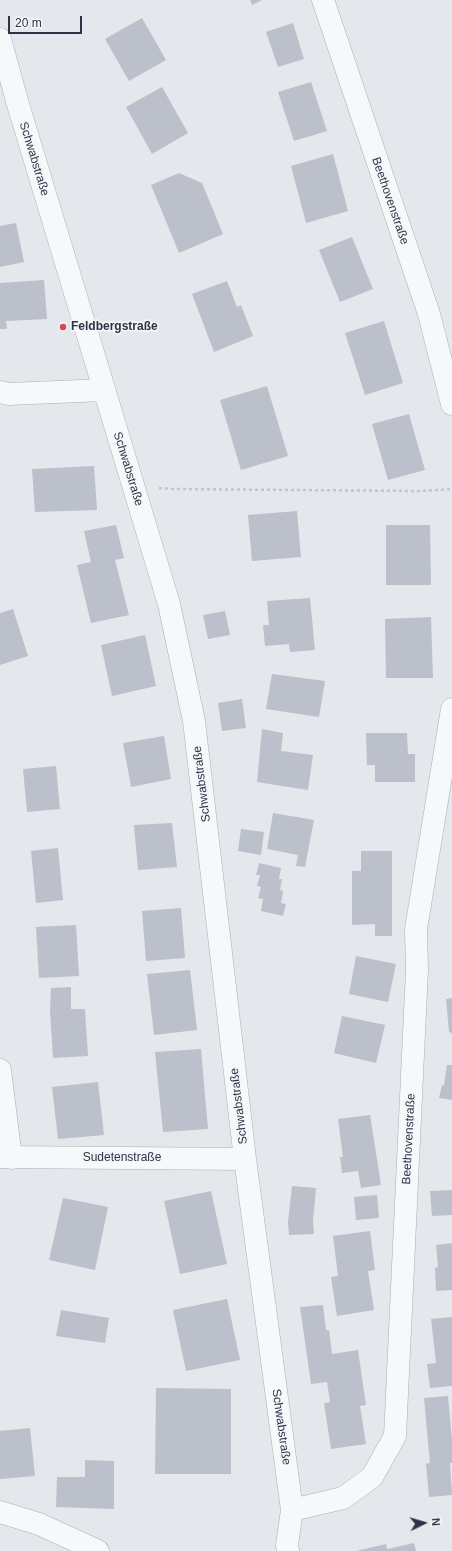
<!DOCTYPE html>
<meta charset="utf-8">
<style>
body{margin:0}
#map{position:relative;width:452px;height:1551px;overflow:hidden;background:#e4e7ec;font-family:Helvetica,sans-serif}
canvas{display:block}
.north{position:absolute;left:404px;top:1503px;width:40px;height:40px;-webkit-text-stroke:3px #f4f6f9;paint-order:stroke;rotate:85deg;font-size:11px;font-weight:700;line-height:16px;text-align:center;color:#2b3445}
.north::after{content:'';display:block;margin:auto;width:14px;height:18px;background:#2b3445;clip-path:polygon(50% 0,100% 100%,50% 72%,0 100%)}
.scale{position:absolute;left:8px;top:16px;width:74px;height:18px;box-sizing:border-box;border:2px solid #2b3445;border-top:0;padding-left:5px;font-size:12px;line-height:14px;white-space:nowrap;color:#2b3445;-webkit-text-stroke:3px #f4f6f9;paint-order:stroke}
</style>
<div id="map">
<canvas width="452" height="1551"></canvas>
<div class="north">N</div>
<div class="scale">20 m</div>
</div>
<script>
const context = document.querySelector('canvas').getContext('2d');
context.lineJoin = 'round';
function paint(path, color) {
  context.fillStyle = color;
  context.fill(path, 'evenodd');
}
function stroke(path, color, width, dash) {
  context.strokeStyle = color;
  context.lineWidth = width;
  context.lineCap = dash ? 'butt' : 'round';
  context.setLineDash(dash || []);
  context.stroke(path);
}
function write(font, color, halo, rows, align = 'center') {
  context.font = font + ' Helvetica,sans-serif';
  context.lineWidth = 3.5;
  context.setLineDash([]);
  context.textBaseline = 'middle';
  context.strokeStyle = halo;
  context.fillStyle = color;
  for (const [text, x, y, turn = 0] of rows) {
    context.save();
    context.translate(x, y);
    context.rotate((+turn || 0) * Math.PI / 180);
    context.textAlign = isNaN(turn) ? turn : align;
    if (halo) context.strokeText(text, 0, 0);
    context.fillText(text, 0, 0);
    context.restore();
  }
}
paint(new Path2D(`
 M250,0h12l-10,5z
 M142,18l24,42 -37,21 -24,-42z
 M293,23l11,36 -26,8 -12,-35z
 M311,82l16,49 -33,10 -16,-49z
 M162,87l26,46 -36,21 -26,-47z
 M333,154l15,57 -42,12 -15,-57z
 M179,173l23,10 21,51 -44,19 -28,-68z
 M16,223l8,39 -24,5v-41z
 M352,237l21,52 -33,13 -21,-52z
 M44,280l3,39 -41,2 1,8h-7v-46z
 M227,281l10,26 4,-2 12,31 -39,16 -22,-58z
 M384,321l19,62 -38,12 -20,-62z
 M267,386l21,70 -47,14 -21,-70z
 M409,414l16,56 -37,10 -16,-56z
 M94,466l3,44 -62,2 -3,-43z
 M297,511l4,46 -49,4 -4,-46z
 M116,525l8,33 -9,2 14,55 -38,8 -14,-58 14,-3 -7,-31z
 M386,525h44l1,60h-45z
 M310,598l5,52 -25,2 -1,-8 -24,2 -2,-21h6l-2,-24z
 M13,609l15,47 -28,9v-52z
 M225,611l5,24 -22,4 -5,-24z
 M431,617l2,61h-47l-1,-59z
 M145,635l11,51 -44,10 -11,-51z
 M272,674l53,7 -6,36 -53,-8z
 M242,699l4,29 -24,3 -4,-28z
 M262,729l21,4 -2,18 32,4 -5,35 -51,-8z
 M366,733h41l1,21h7v28h-40v-17h-8z
 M164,736l7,43 -40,8 -8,-44z
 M56,766l4,43 -33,3 -4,-43z
 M273,813l41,7 -9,47 -9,-1 2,-11 -31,-6z
 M172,823l5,44 -39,3 -4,-45z
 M241,829l23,3 -3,23 -23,-4z
 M58,848l5,52 -27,3 -5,-52z
 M361,851h31v85h-17v-12l-23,1v-54h9z
 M259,863l22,5 -2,11h3l-2,11 3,1 -2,12 5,1 -3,12 -22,-5 2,-12 -5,-1 3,-11 -4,-1 3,-11h-4z
 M181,908l4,50 -39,3 -4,-50z
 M76,925l3,51 -40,2 -3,-51z
 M356,956l40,8 -8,38 -39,-8z
 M190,970l7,60 -43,5 -7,-61z
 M71,987v22h14l3,47 -35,2 -3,-48 1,-22z
 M452,998v35l-3,-1 -3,-33z
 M342,1016l43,9 -9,38 -42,-10z
 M201,1049l7,80 -45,3 -8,-80z
 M447,1065h5v35l-13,-2 3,-13 7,1 -5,-1z
 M98,1082l6,53 -46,4 -6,-52z
 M370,1115l11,70 -20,3 -3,-17 -16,2 -2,-16h3l-5,-38z
 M292,1186l24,2 -3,32 1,14 -25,1 -1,-13z
 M452,1190v25l-20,1 -2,-25z
 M211,1191l16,73 -47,10 -16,-73z
 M377,1195l2,23 -23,2 -2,-23z
 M63,1198l45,9 -13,63 -46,-10z
 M370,1231l5,39 -7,1 6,39 -37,6 -6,-39 7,-1 -5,-40z
 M452,1243v47l-16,1 -1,-23 3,-1 -2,-22z
 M227,1299l13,61 -54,11 -13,-61z
 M323,1305l3,25h3l3,24 26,-4 8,55 -6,1 6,38 -35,5 -7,-46 6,-1 -3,-20 -16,2 -11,-77z
 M61,1310l48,8 -4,25 -49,-7z
 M452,1317v69l-22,2 -3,-24 9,-1 -5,-44z
 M156,1388l75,1v85h-76z
 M448,1396l4,44v23h-2l2,32 -23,2 -3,-33 4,-1 -6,-65z
 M30,1428l5,48 -35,3v-48z
 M85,1460l29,1v48l-58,-2 1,-30h28z
 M414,1543l2,8h-60l30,-7 1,5z`), '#bbc0ca');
const minor = new Path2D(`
 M323,0l106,314 23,90
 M0,39l17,62 152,503 25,117 51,438 47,351 -5,35 1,6
 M0,392l9,2 95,-4
 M0,1070l11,88
 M0,1157l245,2
 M292,1510l51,-12 29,-21 23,-41 22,-466 -1,-41 36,-220
 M0,1512l39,12 59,27`);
stroke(minor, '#a9aeb7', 23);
stroke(new Path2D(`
 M159,488l12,1 249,2 32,-2`), '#c2c5cb', 2.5, [3, 3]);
stroke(minor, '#f7f8fa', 22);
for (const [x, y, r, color] of [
 [63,327,4,"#d1495b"]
]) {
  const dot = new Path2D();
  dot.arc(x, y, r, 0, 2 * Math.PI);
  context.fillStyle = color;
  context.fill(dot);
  stroke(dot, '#f4f6f9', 1.5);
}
write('12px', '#2b3445', '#f4f6f9', [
 ["Schwabstraße",34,159,73],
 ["Beethovenstraße",390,201,71],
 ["Schwabstraße",128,469,73],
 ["Schwabstraße",202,784,-97],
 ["Schwabstraße",239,1106,-97],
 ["Beethovenstraße",409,1139,-87],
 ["Sudetenstraße",122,1158],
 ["Schwabstraße",281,1427,82]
]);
write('bold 12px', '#2b3445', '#f4f6f9', [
 ["Feldbergstraße",71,327]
], 'left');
</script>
